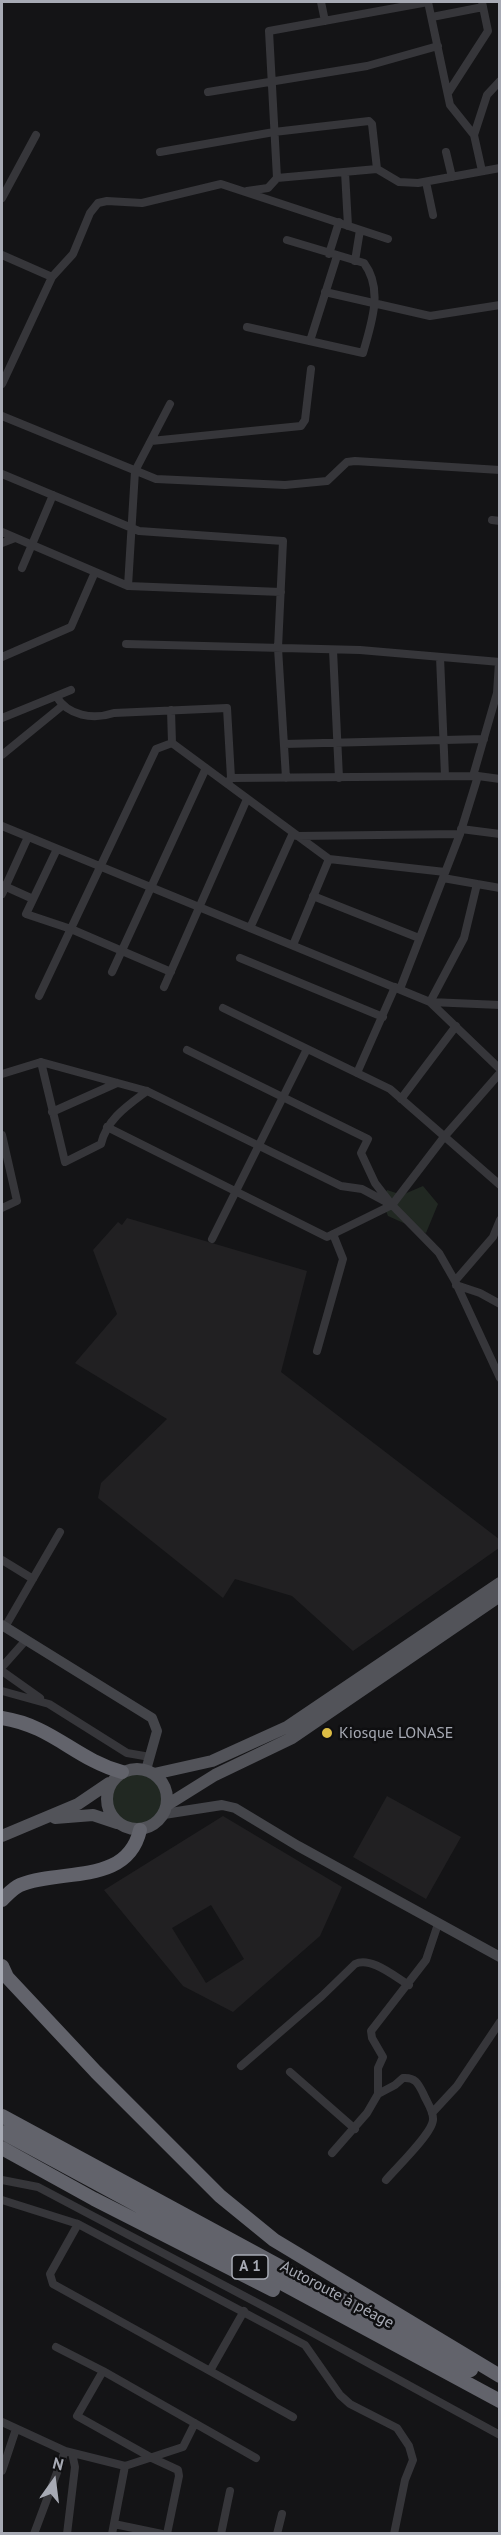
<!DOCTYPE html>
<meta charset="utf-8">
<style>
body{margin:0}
#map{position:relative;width:501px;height:2535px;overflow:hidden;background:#141416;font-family:"PT Sans",sans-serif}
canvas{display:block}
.frame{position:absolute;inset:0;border:3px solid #a7aab4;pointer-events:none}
.north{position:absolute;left:24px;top:2451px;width:60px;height:60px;-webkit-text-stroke:4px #0f0f11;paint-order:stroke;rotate:14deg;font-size:16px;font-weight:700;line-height:24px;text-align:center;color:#a7aab4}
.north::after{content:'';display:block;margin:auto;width:21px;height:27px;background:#a7aab4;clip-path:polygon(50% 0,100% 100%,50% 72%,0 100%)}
</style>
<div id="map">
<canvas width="501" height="2535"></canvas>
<div class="frame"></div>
<div class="north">N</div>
</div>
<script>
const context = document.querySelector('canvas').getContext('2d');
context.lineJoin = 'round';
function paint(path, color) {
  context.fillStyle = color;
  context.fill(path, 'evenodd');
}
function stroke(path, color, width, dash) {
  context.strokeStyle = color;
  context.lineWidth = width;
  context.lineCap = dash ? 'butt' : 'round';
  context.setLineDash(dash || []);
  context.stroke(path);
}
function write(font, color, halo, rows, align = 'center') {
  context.font = font + ' "PT Sans",sans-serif';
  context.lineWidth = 5;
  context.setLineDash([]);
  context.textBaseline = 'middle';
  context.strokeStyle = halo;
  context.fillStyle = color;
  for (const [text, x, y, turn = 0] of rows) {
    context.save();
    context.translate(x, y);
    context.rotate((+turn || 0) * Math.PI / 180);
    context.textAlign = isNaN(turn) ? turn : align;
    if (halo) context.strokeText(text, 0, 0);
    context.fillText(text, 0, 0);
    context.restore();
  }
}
paint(new Path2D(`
 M127,1218l180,53 -26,101 218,167v9l-146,103 -61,-55 -57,-17 -12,19 -125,-100 3,-15 66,-64 -92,-56 42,-49 -24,-64 25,-28 4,3z
 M387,1796l74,41 -35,62 -73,-42z
 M223,1816l119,71 -22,49 -87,76 -50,-26 -79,-96zM211,1905l33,54 -38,24 -34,-55z`), '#212022');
paint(new Path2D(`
 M423,1186l15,18 -12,29 -38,-17 -6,-15 5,-11 15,5z
 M110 1800a26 26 0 1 1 52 0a26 26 0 1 1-52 0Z`), '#212822');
stroke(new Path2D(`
 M321,2l4,19
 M432,17l51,-10
 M208,92l159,-26 71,-20
 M448,93l40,-62 -6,-29
 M160,152l114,-20 95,-11 3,3 5,45
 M446,152l6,25
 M482,171l-8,-36 13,-40 13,-14
 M345,172l3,54
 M277,178l100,-9 22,13 19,1 82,-15
 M426,182l7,33
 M247,191l21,-3 9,-10 -8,-147 159,-29 22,103 24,30
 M2,198l34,-63
 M329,254l10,-32
 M2,255l50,22
 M355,261l5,-31
 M325,292l105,24 70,-11
 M247,327l116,26c8,-29 21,-63 1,-90l-77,-23
 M310,341l27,-85
 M2,384l50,-107 21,-23 17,-41 8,-10 9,-2 35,2 79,-19 167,55
 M2,416l154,63 129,6 42,-4 20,-19 8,-1 145,9
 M151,441l150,-15 4,-6 6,-51
 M2,474l137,57 144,10 -5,107 8,130
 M492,520l8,1
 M2,532l126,54 153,6
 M2,543l13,-5
 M22,568l31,-73
 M128,586l7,-115 35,-67
 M126,644l234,6 140,12
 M333,650l6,128
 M2,657l69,-30 24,-55
 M440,657l5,119
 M56,696c12,20 37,24 58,17l113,-5 4,70 -2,3
 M171,710l1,33
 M2,718l69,-28
 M172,743l157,116 116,13
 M284,744l200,-5
 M2,755l60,-49
 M473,776l24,-83 2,-31
 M231,778l247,-2 22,3
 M2,826l428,176 70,67
 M461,829l39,5
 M297,836l163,-2
 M57,849l-31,65 45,15 100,43
 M443,878l57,10
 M2,885l31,14
 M2,894l26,-57
 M313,896l106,42
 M250,928l43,-95
 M293,945l36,-86
 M240,958l143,59
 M112,972l94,-204
 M164,987l83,-188
 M400,989l60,-155 18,-58
 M39,996l117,-247 16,-6
 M430,1002l34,-64 13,-54
 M430,1002l70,3
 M223,1008l167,81 110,96
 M187,1050l181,89 -7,14 14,30 17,22 47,48 16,28 45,97
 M41,1062l24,100 36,-18c6,-25 26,-38 46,-53
 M357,1073l38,-86
 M2,1074l39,-12 106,29 194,95 21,3 26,14
 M401,1099l55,-73
 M52,1112l65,-29
 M107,1127l220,110 65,-32 52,-68 56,-64
 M2,1135l15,66 -15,7
 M212,1239l95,-190
 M455,1281l38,-44 7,-17
 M456,1285l24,8 20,11
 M317,1351l26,-92 -10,-25
 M2,1560l31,19
 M5,1627l55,-95
 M2,1667l24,-27
 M2,1671l38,27
 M2,1691l47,13 78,49 23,4
 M241,2066l81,-70 33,-32c16,-8 40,13 54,21
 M290,2072l65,57
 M378,2094l17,-9 8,-7c12,-1 15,5 20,15 3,8 11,18 10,27 -1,14 -37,48 -47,60
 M432,2113l25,-27 43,-64
 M332,2153l35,-40 11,-19v-26l5,-11 -11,-19 -1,-7 55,-71 12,-36
 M2,2180l36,7 244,129 218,119
 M2,2200l76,24 227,121 35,50 10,9 47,24 12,18 4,14 -8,20 -11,54
 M78,2224l-28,50 3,10 240,133
 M56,2347l47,24 153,87
 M211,2369l33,-58
 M103,2371l-26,45 75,42 26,12 1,6 -12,58
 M2,2422l63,29 60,15 58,-19 12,-24
 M2,2471l14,-42
 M114,2524l48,10
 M34,2534l31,-83
 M67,2534l8,-67 -3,-14
 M112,2534l13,-68
 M221,2534l9,-43
 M277,2534l5,-20`), '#36363a', 8);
stroke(new Path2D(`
 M2,1625l150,93 5,13 -11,39
 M164,1814l58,-9 13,3 63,38 202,111`), '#44454a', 10);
stroke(new Path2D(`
 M107 1799a30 30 0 1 1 60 0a30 30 0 1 1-60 0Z
 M154,1774l58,-13 75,-34 213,-144
 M167,1805l48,-30 77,-37 208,-142
 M55,1818l38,-3 24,8
 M2,1836l76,-32 31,-21`), '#525359', 12);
stroke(new Path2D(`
 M2,1718c51,8 73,41 120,54
 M2,1900c5,-5 11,-12 18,-15 41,-17 107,1 120,-55
 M2,1966l5,11 89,95 124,124 54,44 226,136
 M2,2116l469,254
 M2,2132l498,269
 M2,2148l92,51 179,91`), '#62636b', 14);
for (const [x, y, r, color] of [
 [327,1733,6,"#dcbc45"]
]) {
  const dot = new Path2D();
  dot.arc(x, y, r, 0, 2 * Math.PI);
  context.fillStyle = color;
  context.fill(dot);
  stroke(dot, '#0f0f11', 2);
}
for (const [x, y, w] of [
 [250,2267,36]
]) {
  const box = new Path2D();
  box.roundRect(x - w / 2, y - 12, w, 24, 4.5);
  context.fillStyle = '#0f0f11';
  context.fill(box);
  stroke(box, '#a7aab4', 1.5);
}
write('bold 15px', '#a7aab4', null, [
 ["A 1",250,2267]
]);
write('16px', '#a7aab4', '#0f0f11', [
 ["Kiosque LONASE",339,1733]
], 'left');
write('16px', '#a7aab4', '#0f0f11', [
 ["Autoroute à péage",337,2295,28]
]);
</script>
